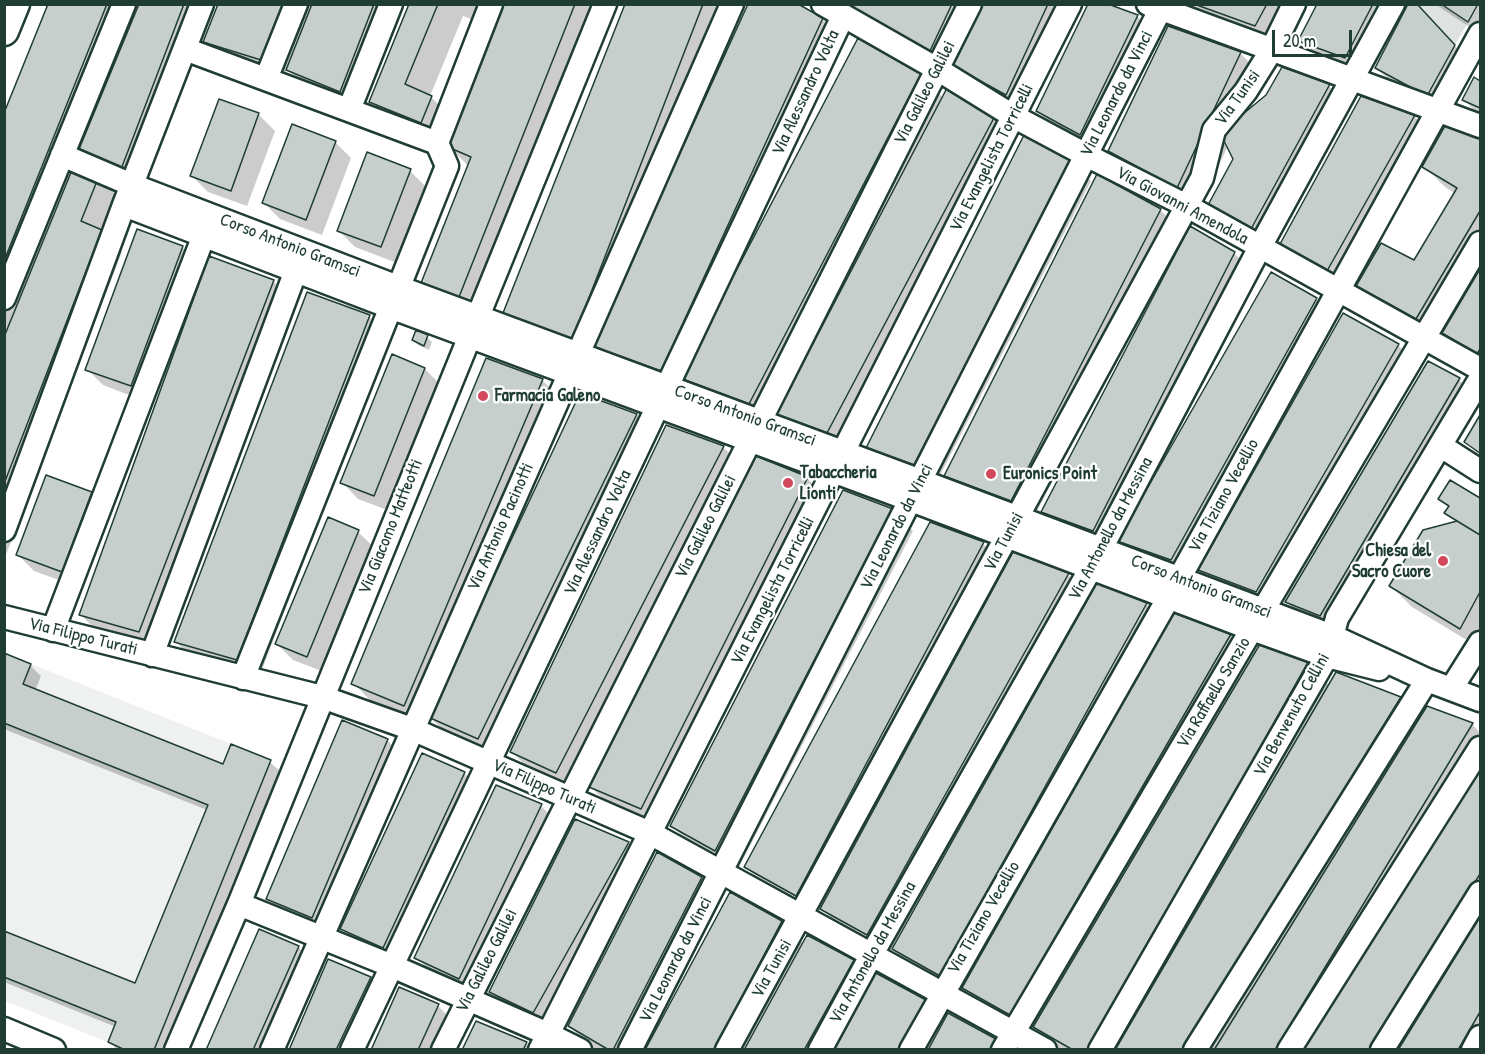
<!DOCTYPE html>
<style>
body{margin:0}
#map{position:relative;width:1485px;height:1054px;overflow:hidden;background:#fff;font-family:"Patrick Hand",sans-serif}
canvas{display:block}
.frame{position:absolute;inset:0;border:6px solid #1f3d34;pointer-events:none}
.scale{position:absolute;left:1272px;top:30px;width:80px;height:27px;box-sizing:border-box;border:3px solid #1f3d34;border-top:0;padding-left:8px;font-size:18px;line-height:21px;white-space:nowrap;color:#1f3d34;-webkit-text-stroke:4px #fff;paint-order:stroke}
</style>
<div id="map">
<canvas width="1485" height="1054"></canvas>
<div class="frame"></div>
<div class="scale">20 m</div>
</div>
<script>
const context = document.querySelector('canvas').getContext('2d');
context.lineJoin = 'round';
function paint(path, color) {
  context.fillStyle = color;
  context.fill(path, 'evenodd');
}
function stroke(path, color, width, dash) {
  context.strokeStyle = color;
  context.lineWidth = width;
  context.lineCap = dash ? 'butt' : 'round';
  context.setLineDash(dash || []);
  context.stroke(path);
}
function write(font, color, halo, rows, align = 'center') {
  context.font = font + ' "Patrick Hand",sans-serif';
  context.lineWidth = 4.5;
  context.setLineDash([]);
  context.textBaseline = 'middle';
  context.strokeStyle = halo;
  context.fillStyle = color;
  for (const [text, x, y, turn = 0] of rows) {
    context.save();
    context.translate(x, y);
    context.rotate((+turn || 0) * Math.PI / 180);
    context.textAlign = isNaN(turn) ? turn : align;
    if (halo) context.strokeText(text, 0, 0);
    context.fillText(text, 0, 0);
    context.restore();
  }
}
paint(new Path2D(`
 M4,653l267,107 -146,289 -120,-48z`), '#eef1f0');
paint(new Path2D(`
 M1417,5h24l27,17 -13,23z`), '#dee3e2');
paint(new Path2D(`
 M50,4h87l-5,13 3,1 5,-14h73l-72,188 -43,-15 21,21 -14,37 17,17 -118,308v-443z
 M219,4h185l-43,108 -52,-22 -22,-21 -5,12 -56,-19 -21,-21z
 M411,4h193l-124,313 -36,-14 -21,-21 46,-115 -19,-20 46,-118 -33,-13 -33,80 22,22 -10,25 -50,-21 -21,-21z
 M627,4h105l-88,225 3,1 175,-211 21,22 -88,192 2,1 101,-194 63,35 22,23 51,19 21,21 -167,315 -49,-18 -22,-23 -7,12 -244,-90 -21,-21z
 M826,4h133l17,17 8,-17h87l-49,106z
 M1188,4h110l-22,42 -72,-25z
 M1319,4h79l-37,69 -45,-16 -16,-16z
 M1435,4h45v30z
 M1137,16l16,16 -57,118 -43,-24 -16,-16z
 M1427,17l44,46 -28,48 -50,-27 -16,-16z
 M1169,28l72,26 21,21 -20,42 25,-21 15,-27 47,17 16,16 -78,142 -41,-23 9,-62 -7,-13 -30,62 -67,-37 -21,-21z
 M1474,79l6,4v33l-16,-16z
 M219,101l40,14 16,16 -28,75 -39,-14 -16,-16z
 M1414,116l16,16 -86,154 -46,-26 -16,-16z
 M1446,128l34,12v221l-20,-12 -17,-18 -5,8 -59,-32 -21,-21 57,-24 41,-68 -11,-7 -21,-21z
 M335,142l16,16 -29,77 -42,-16 -16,-16z
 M1070,160l21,21 -156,304 -46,-17 -21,-21z
 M410,171l16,16 -29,76 -42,-16 -16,-16z
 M1160,210l21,21 -149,290 -65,-24 -21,-21z
 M182,247l16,16 -51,139 -44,-17 -16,-16z
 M1234,253l21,21 -104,205 2,1 163,-181 21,21 -35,63 2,1 94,-39 21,21 -142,246 -57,-21 -22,-22 -6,11 -52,-19 -21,-20 -5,10 -51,-18 -21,-21z
 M273,281l21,21 -134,350 -58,-16 -21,-21z
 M369,317l21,21 -132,342 -61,-17 -21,-21z
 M417,332l10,5 5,5 -3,8 -11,-5 -5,-5z
 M393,356l32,13 16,16 -51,126 -32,-12 -16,-17z
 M487,360l56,21 21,21 -112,261 184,-248 21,21 -158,323 -48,-21 -22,-22 -4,10 -51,-22 -21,-21z
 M1459,380l21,21 -138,235 -34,-13 -21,-21z
 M1480,418v39l-14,-15z
 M667,427l57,21 21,21 -167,324 -45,-20 -21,-21z
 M757,458l51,21 20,21 -166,329 -50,-21 -21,-21z
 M1450,482l30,18v148l-68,-41 -21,-21 65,-64 -10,-9 3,-5 -9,-9z
 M91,493l16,17 -29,77 -44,-16 -16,-16z
 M892,510l21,21 -176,340 -44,-24 -21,-21z
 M328,519l30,13 17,16 -51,124 -31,-12 -16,-16z
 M930,524l53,20 21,21 -30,57 2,1 92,-48 22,22 56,7 22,22 62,9 21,21 -13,22 3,2 20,-34 46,18 23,22 7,-12 64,24 20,20 6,-10 45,16 8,9v317h-422l-22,-22 -4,7 -47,-26 -20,-20 -4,7 -47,-26 -22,-22 -4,7 -45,-25 -22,-22 -4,8 -50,-28 -21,-21z
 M4,655l26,10 11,11 -6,15 189,75 46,-4 11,10 -113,278h-51l-7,-8 6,-15 -112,-45v-50l132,53 71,-175 -203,-81z
 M387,740l21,21 -74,177 -45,-19 -21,-21z
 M464,773l16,16 -81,174 -41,-18 -16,-17z
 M541,806l16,16 -82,172 -43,-21 -16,-16z
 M628,843l21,21 -95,169 -42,-20 -21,-21z
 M701,878l21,21 -62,121 2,1 119,-99 22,22 50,18 18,18 54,21 20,21 4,-7 47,26 8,9h-409l-4,-3 -22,-21z
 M298,947l16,16 -39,87h-68z
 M370,978l16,16 -26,56h-70z
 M438,1006l16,16 -13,28h-68z
 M526,1043l6,7h-68z`), '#0003');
const building = new Path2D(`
 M48,4h59l-103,257v-148z
 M139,4h45l-64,168 -43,-18z
 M218,4h65l-22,56 -58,-18z
 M312,4h62l-34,88 -54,-22z
 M409,4h29l-33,80 27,12 -11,27 -52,-21z
 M504,4h71l-116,293 -38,-14 50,-126 -23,-10z
 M625,4h78l-130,335 -70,-26z
 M748,4h50l25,14 -162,353 -69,-25z
 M841,4h111l-23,49z
 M983,4h65l-42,91 -53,-29z
 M1088,4h20l30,11 -58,120 -44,-24z
 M1194,4h73l-12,22z
 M1317,4h56l-28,54 -47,-17z
 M1408,4h9l38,41 -28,51 -52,-28z
 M1441,4h37l-10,18z
 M1168,26l73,26 -64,136 -69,-37z
 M858,38l63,36 -172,330 -69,-26z
 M1282,67l48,17 -79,145 -43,-24 25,-46 -13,-26 46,-38z
 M1474,77l6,4v27l-18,-8z
 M947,88l48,28 -168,317 -51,-19z
 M1361,96l54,19 -88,156 -47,-27z
 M219,99l40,14 -28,78 -41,-15z
 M292,124l44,17 -30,79 -44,-17z
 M1445,126l35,13v72l-64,108 -60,-33 25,-43 33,17 43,-72 -35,-21z
 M1025,133l46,26 -157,306 -48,-17z
 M367,152l44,17 -30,78 -44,-16z
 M74,165l25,11 -18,45 21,9 -98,254v-147z
 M1097,174l64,35 -150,292 -67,-25z
 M1190,226l45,26 -142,279 -52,-19z
 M137,229l46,17 -52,140 -46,-16z
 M209,256l65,24 -135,352 -60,-17z
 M1480,269v80l-3,5 -35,-21z
 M1271,272l46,26 -146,262 -54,-19z
 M307,292l63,23 -133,345 -63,-18z
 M1343,313l56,31 -143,248 -58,-22z
 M416,330l12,5 -4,11 -12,-6z
 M392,354l33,14 -51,128 -34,-13z
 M486,358l57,21 -139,327 -53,-22z
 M1428,361l32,17 -140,238 -35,-14z
 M580,393l57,21 -159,325 -50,-22z
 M1480,415v38l-16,-11z
 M666,425l58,21 -168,327 -46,-21z
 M756,456l52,21 -167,332 -52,-22z
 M46,475l46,17 -30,80 -46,-17z
 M1450,480l30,18v37l-36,-22 5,-7 -11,-7z
 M843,490l50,19 -178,342 -45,-25z
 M328,517l31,13 -52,127 -32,-13z
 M1457,521l23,14v57l-20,37 -71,-43 34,-56z
 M930,522l54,20 -188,354 -52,-29z
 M1013,552l56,21 -202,362 -47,-26z
 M1098,581l49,22 -207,373 -48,-27z
 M1174,613l57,21 -221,381 -48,-27z
 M1260,644l48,18 -218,388h-17l-40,-23z
 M4,653l27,11 -8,20 200,80 8,-20 40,16 -117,290h-29l-17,-8 8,-20 -112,-45v-46l131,52 73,-178 -204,-82z
 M1336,672l65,25 -218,353h-68z
 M1427,706l46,17 -198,327h-61z
 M342,720l46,19 -76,179 -46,-19z
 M422,753l43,19 -82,176 -43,-19z
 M1480,767v107l-110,176h-67z
 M496,785l46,19 -83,175 -45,-21z
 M575,819l54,23 -96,171 -44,-21z
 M657,852l45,25 -89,173h-4l-41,-24z
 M730,892l52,29 -68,129h-69z
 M1480,917v95l-22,38h-60z
 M259,929l40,17 -46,104h-47z
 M807,935l47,25 -50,90h-60z
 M328,959l43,18 -35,73h-47z
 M874,972l52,28 -27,50h-69z
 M399,987l40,17 -21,46h-47z
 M948,1013l48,26 -5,11h-63z
 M476,1021l51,21 -4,8h-61z`);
paint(building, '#c7cfcc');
stroke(building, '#1f3d34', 1.5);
const minor = new Path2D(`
 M823,4l114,65 76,47 73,39 101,51 293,163
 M1148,4l332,122
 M185,49l252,94
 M266,79l30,-75
 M349,110l42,-106
 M437,143l54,-139
 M62,155l70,30 266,102 523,194 411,155 95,44 53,20
 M124,205l266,102 521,193 341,129 75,27 52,13
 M4,298l120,-294
 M1441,446l39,25
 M4,530l120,-325 78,-201
 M4,617l318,80 90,32 238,104 395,217
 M53,630l156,-408
 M152,655l149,-398
 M243,678l204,-512 -10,-23
 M1451,689l29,-46
 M239,904l153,62 156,68 32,16
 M4,1029l50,21
 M176,1050l63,-146 366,-900
 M272,1050l460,-1046
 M352,1050l491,-1034
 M443,1050l527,-1046
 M540,1050l530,-1046
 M630,1050l533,-1046
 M727,1050l475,-872 12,-48 32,-39 25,-40 23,-47
 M820,1050l52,-96 219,-386 169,-321 133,-243
 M911,1050l258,-453 311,-563
 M1003,1050l477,-807
 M1100,1050l227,-394 10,-38 143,-239
 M1195,1050l232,-370
 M1289,1050l191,-302
 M1382,1050l98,-157
 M1473,1050l7,-13`);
const tertiary = new Path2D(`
 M4,31l11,-27`);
stroke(minor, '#1f3d34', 27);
stroke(tertiary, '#1f3d34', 33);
stroke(minor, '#fff', 22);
stroke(tertiary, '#fff', 28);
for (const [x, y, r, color] of [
 [483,396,6,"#d1495b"],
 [991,474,6,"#d1495b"],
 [788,483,6,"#d1495b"],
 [1443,561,6,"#d1495b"]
]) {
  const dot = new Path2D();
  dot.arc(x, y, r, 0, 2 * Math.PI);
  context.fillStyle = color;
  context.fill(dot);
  stroke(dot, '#fff', 2);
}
write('18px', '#1f3d34', '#fff', [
 ["Via Alessandro Volta",806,93,-65],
 ["Via Galileo Galilei",925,93,-63],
 ["Via Leonardo da Vinci",1117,94,-63],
 ["Via Tunisi",1238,98,-54],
 ["Via Evangelista Torricelli",992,158,-63],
 ["Via Giovanni Amendola",1182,206,28],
 ["Corso Antonio Gramsci",290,246,21],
 ["Corso Antonio Gramsci",745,416,20],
 ["Via Tiziano Vecellio",1224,496,-61],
 ["Via Giacomo Matteotti",391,527,-68],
 ["Via Antonio Pacinotti",501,527,-66],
 ["Via Galileo Galilei",706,527,-63],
 ["Via Leonardo da Vinci",897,527,-63],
 ["Via Antonello da Messina",1111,529,-62],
 ["Via Alessandro Volta",598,533,-65],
 ["Via Tunisi",1004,542,-62],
 ["Corso Antonio Gramsci",1201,587,21],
 ["Via Evangelista Torricelli",773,591,-63],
 ["Via Filippo Turati",83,637,14],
 ["Via Raffaello Sanzio",1214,693,-59],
 ["Via Benvenuto Cellini",1292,715,-61],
 ["Via Filippo Turati",544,787,24],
 ["Via Tiziano Vecellio",984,918,-60],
 ["Via Antonello da Messina",873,953,-61],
 ["Via Leonardo da Vinci",676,960,-63],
 ["Via Galileo Galilei",487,961,-63],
 ["Via Tunisi",772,969,-61]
]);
write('bold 18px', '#1f3d34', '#fff', [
 ["Farmacia Galeno",495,396],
 ["Tabaccheria",800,473],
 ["Lionti",800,494],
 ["Euronics Point",1003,474],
 ["Chiesa del",1431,551,"right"],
 ["Sacro Cuore",1431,572,"right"]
], 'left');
</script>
